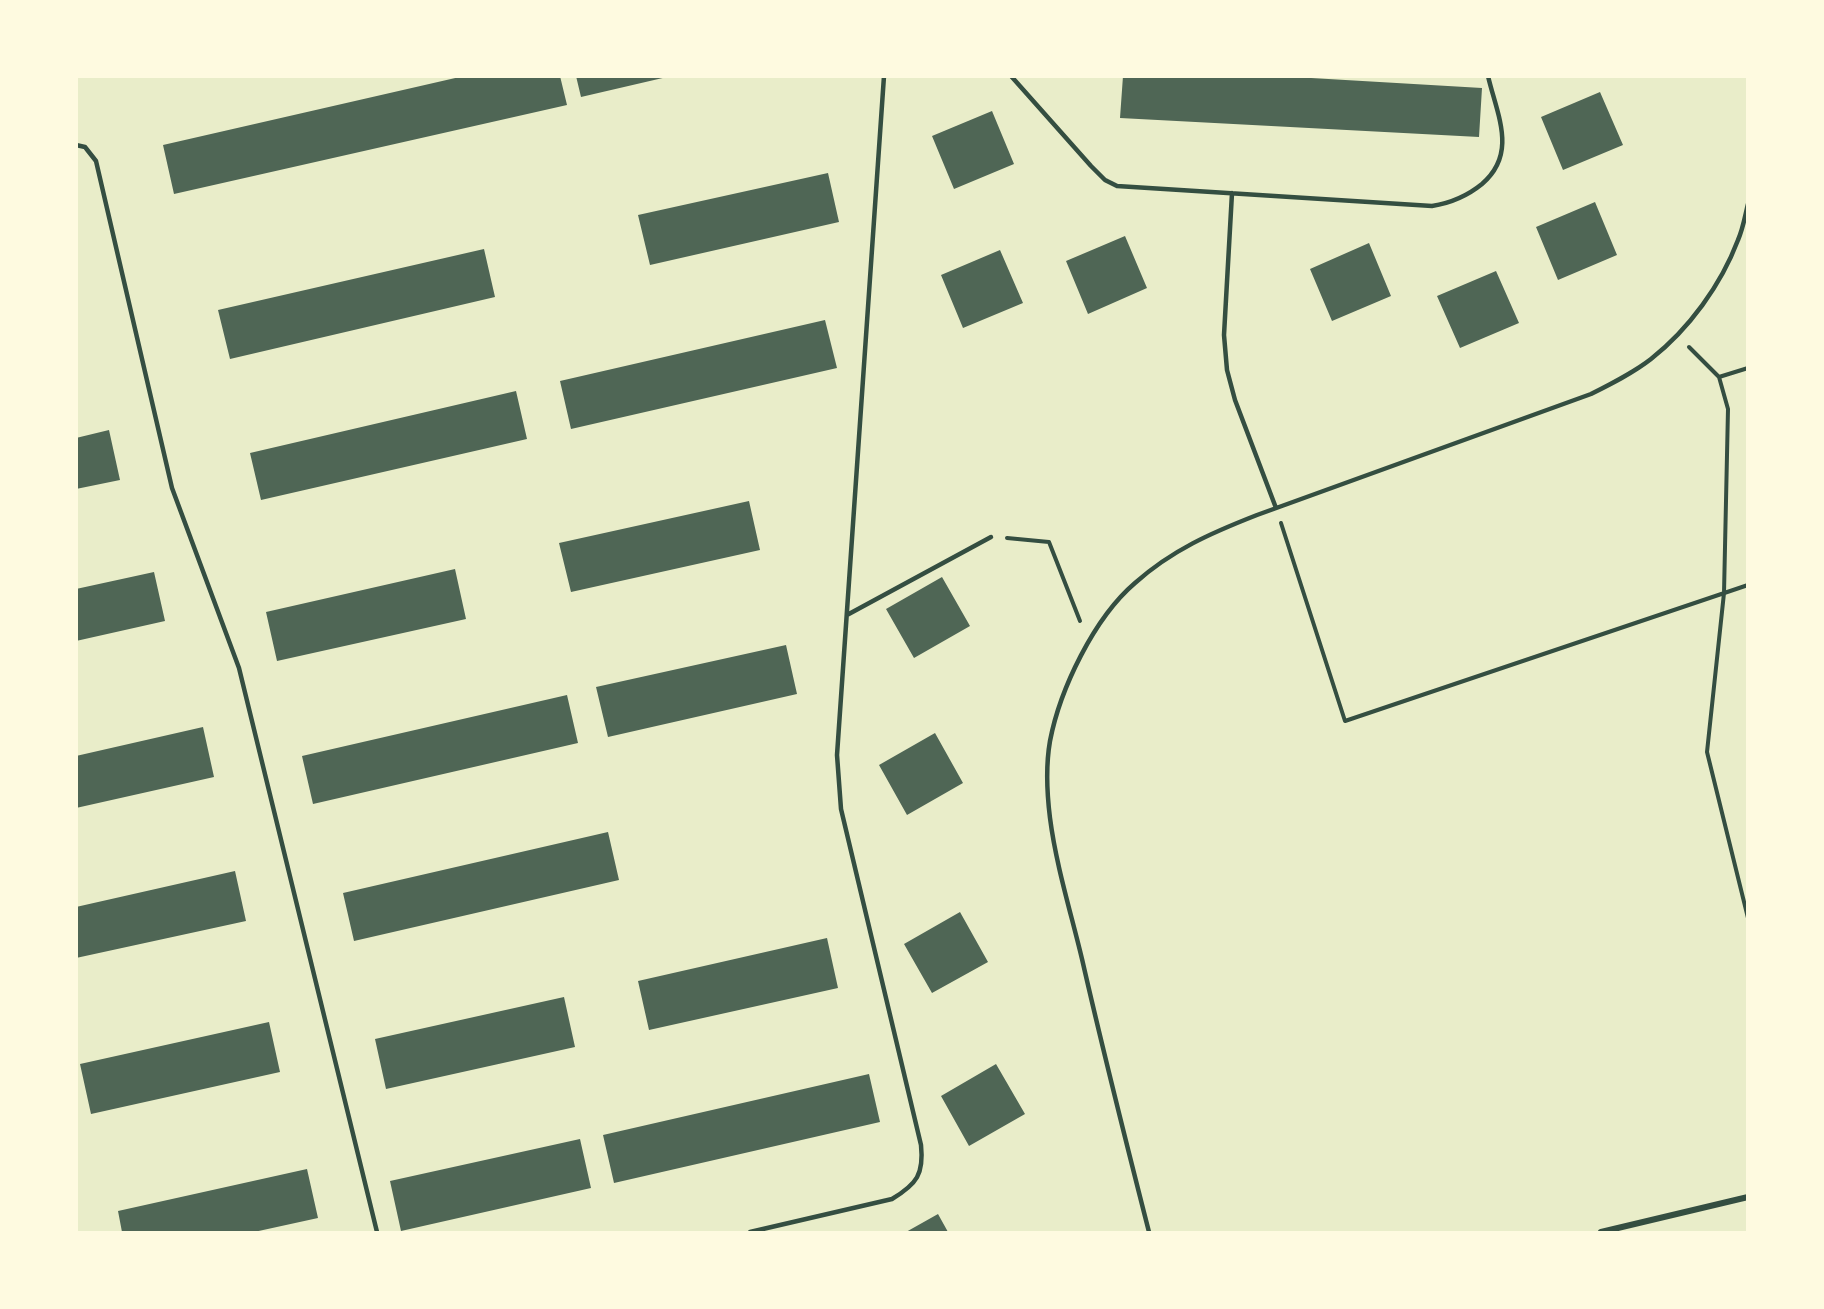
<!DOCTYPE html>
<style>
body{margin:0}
#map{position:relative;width:1824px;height:1309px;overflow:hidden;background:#e9edc9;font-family:Figtree,sans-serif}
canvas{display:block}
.frame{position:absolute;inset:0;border:78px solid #fefae0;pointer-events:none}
</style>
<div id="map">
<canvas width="1824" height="1309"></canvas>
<div class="frame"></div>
</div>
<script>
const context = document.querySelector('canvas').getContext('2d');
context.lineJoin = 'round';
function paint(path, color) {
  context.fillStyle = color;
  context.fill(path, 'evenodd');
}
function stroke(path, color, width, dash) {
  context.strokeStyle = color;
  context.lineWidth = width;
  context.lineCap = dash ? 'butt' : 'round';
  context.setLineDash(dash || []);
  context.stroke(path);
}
paint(new Path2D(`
 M464,76h96l7,29 -393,89 -11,-49z
 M576,76h91v1l-86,20z
 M1123,76h154l205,12 -3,49 -359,-19z
 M1600,92l23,53 -60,25 -22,-53z
 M992,111l22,53 -60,25 -22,-53z
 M828,173l11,49 -189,43 -12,-50z
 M1595,202l22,53 -59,25 -22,-53z
 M1125,236l22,52 -59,26 -22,-53z
 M1369,243l22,53 -59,25 -22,-52z
 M484,249l11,48 -265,62 -12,-49z
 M1000,250l23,53 -60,25 -22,-53z
 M1496,271l23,52 -59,25 -23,-52z
 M825,320l12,48 -266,61 -11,-48z
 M516,391l11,48 -266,61 -11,-47z
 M109,430l11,50 -44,9v-51z
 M749,501l11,49 -189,42 -12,-49z
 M455,569l11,50 -189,42 -11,-49z
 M154,572l11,49 -89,20v-52z
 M942,577l28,49 -56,32 -28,-49z
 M786,645l11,49 -189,43 -12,-50z
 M567,695l11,48 -265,61 -11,-48z
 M203,727l11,50 -138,31v-52z
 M935,733l28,50 -56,32 -28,-50z
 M608,832l11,48 -265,61 -11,-48z
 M235,871l11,50 -170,37v-51z
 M960,912l28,50 -56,31 -28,-49z
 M827,938l11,50 -189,42 -11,-49z
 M564,997l11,50 -189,42 -11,-50z
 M269,1022l11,50 -189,42 -11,-50z
 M996,1064l29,50 -56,32 -28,-50z
 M869,1074l11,48 -266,61 -11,-48z
 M580,1139l11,49 -190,43 -11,-50z
 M307,1169l11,49 -64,14h-132l-4,-21z
 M938,1214l10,18h-42z`), '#4f6655');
stroke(new Path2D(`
 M1689,347l30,30 9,32 -4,184 -17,159 41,166
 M1719,377l29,-9
 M1281,523l64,198 403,-136
 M1007,538l42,4 31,79`), '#344e41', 4);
stroke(new Path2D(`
 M1011,76l80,90 14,14 12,6 315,20c19,-3 34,-9 50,-22 36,-31 15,-69 6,-108
 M76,145l9,2 11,14 76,327 67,180 138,564
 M1232,193l-8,142 3,35 8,30 41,108
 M847,615l144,-78
 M750,1232l142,-33c25,-15 32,-25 29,-54l-80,-336 -4,-54 47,-679
 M1149,1232c-23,-90 -46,-181 -67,-273 -11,-46 -26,-94 -32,-141 -3,-24 -4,-54 0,-77 10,-52 44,-123 85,-158 37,-33 76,-50 122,-68l334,-121c20,-10 42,-21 60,-35 38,-30 70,-74 87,-119 5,-11 7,-24 10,-36`), '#344e41', 4.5);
stroke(new Path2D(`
 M1601,1232l147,-35`), '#344e41', 6);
</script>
